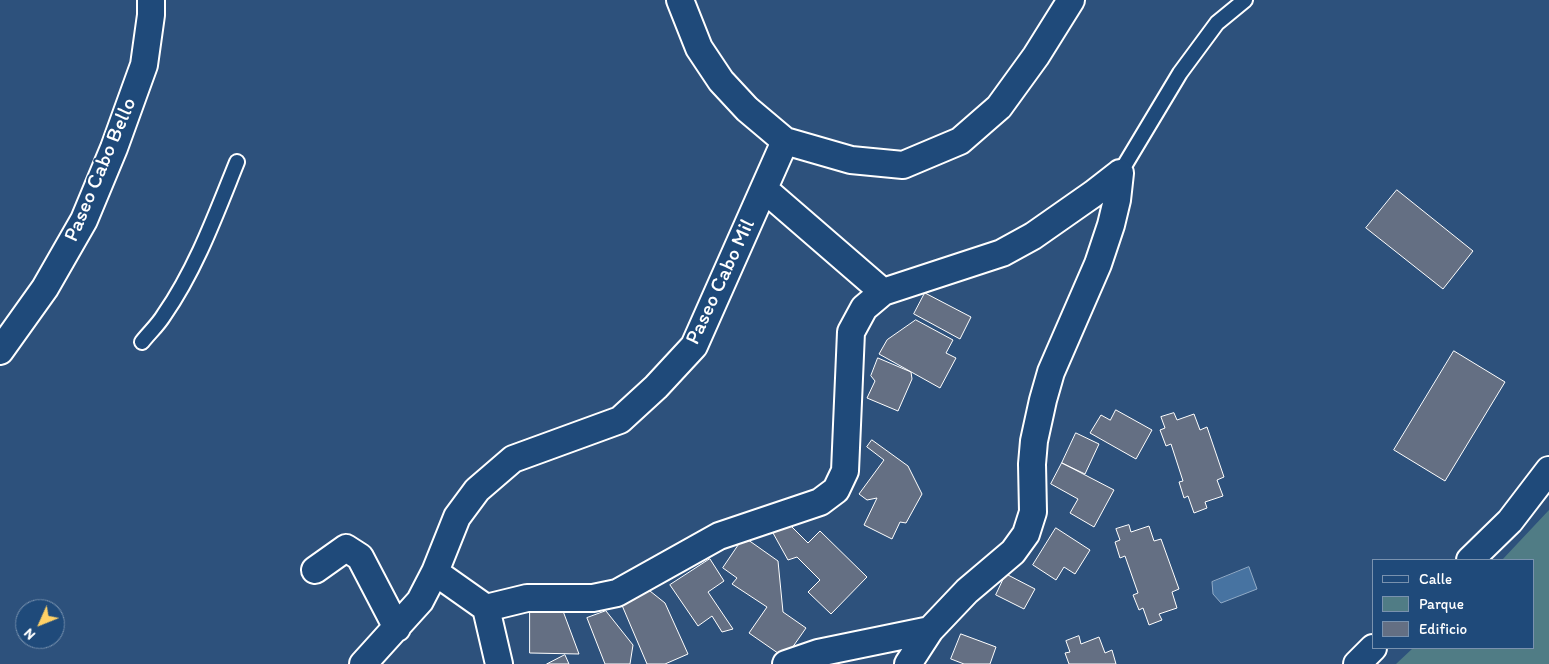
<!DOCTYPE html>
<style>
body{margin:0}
#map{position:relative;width:1549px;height:664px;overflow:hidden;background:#2d517c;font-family:Itim,sans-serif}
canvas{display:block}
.legend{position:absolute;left:1372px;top:559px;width:162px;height:90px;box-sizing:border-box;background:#1f4a7a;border:1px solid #7992af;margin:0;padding:6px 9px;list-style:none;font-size:15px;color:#fff}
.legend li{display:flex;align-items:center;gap:10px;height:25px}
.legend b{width:25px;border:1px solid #7992af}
.north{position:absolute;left:15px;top:599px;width:50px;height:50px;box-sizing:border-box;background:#1f4a7a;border:1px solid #7992af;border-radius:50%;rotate:226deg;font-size:14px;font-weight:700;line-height:20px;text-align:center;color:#fff}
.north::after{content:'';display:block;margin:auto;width:18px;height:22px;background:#ffd166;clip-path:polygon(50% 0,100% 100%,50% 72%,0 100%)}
</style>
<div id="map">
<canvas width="1549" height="664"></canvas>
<ul class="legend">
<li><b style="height:6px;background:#1f4a7a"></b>Calle</li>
<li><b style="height:14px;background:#507c85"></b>Parque</li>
<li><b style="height:14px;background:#646f83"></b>Edificio</li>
</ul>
<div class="north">N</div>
</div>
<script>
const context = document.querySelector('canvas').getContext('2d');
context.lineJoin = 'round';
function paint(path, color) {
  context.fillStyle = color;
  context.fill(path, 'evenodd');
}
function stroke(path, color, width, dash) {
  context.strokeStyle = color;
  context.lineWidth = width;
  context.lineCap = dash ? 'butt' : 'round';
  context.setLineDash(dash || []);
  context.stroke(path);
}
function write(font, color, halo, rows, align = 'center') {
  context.font = font + ' Itim,sans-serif';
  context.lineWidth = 4;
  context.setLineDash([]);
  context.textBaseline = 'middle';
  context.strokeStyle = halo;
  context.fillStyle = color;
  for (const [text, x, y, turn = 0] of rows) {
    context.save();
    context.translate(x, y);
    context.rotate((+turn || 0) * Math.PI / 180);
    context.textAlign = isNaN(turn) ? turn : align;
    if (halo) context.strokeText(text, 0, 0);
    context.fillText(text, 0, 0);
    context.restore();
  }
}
paint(new Path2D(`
 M1549,510v154h-153l17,-16h120v-88h-31z`), '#507c85');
const water = new Path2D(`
 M1249,567l8,22 -36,14 -8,-9 -1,-12z`);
paint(water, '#4773a1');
stroke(water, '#91abc7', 1);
const building = new Path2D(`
 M1397,190l76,61 -30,38 -77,-61z
 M925,293l46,24 -11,22 -46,-25z
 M916,320l37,20 -7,13 10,5 -16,30 -61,-34 8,-14z
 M1454,351l51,31 -60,99 -51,-31z
 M878,358l33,14 1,7 -14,32 -31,-13 8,-17 -4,-5z
 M1116,410l36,20 -16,29 -46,-26 11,-18 9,5z
 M1174,413l3,7 17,-6 6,16 7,-3 17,50 -7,3 6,16 -18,6 2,6 -13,5 -6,-17 -4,2 -5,-16 4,-1 -12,-37 -5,2 -6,-16 5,-2 -4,-11z
 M1076,433l23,11 -14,30 -23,-11z
 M872,440l36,26 14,28 -16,29 -6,-1 -8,17 -28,-14 13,-27 -10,2 -8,-6 25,-34 -17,-13z
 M1062,463l52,27 -20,37 -24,-14 8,-14 -27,-15z
 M785,520l23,23 12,-12 47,46 -36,37 -23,-22 12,-12 -23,-23 -9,3 -15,-27z
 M1129,525l2,7 18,-6 5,15 7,-2 18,50 -7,3 5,16 -18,6 3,6 -13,5 -6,-17 -4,2 -6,-15 5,-2 -13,-37 -5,2 -5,-16 5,-2 -4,-11z
 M1056,528l34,22 -15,24 -11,-7 -8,13 -23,-15z
 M744,537l34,24 5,51 23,16 -21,30 -36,-25 18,-26 -35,-23 5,-6 -14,-10z
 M710,559l14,22 -16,11 25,37 -11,3 -10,-16 -14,10 -28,-41z
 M1006,574l29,15 -11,20 -28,-14z
 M650,591l15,12 23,51 -23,10h-18l-26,-61z
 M530,611h33l16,43 -49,-1z
 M606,611l27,34 -3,19h-25l-18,-46z
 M961,634l35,13 -6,17h-26l-13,-5z
 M1079,636l2,8 18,-7 6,16 7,-3 4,14h-47l-4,-11 5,-1 -4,-11z
 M565,655l4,9h-22z`);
paint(building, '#646f83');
stroke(building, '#fff', 1);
const lane = new Path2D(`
 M1120,173l60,-100 37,-50 28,-23
 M142,342c7,-9 16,-17 22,-27 32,-46 52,-101 73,-153`);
const street = new Path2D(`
 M680,0l19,48 22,33 26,28 38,32 66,19 52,5 57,-24 39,-34 37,-51 35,-56
 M764,189l119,103
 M0,351l45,-63 39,-68 30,-72 30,-83 7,-50v-15
 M1470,560l40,-39 39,-51
 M315,570l31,-22 14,9 37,71
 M435,572l51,36 13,56
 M486,608l41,-10h66l24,-5 102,-57 101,-34 16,-12 9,-19 6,-139 13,-24 19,-16 119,-39 31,-17 60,-42 27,-21
 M363,664l57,-63 15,-29 22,-55 20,-27 36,-31 107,-39 36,-33 38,-41 91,-205
 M786,664l32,-11 112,-23
 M908,664l22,-34 37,-39 46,-39 13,-18 7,-22 -1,-48 2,-23 9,-41 8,-28 47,-108 13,-39 6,-25 3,-27
 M1357,664l16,-16`);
stroke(lane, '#fff', 18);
stroke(street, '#fff', 30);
stroke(lane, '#1f4a7a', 14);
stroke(street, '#1f4a7a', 26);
write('21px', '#fff', '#1f4a7a', [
 ["Paseo Cabo Bello",101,170,-67],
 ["Paseo Cabo Mil",721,282,-65]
]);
</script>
